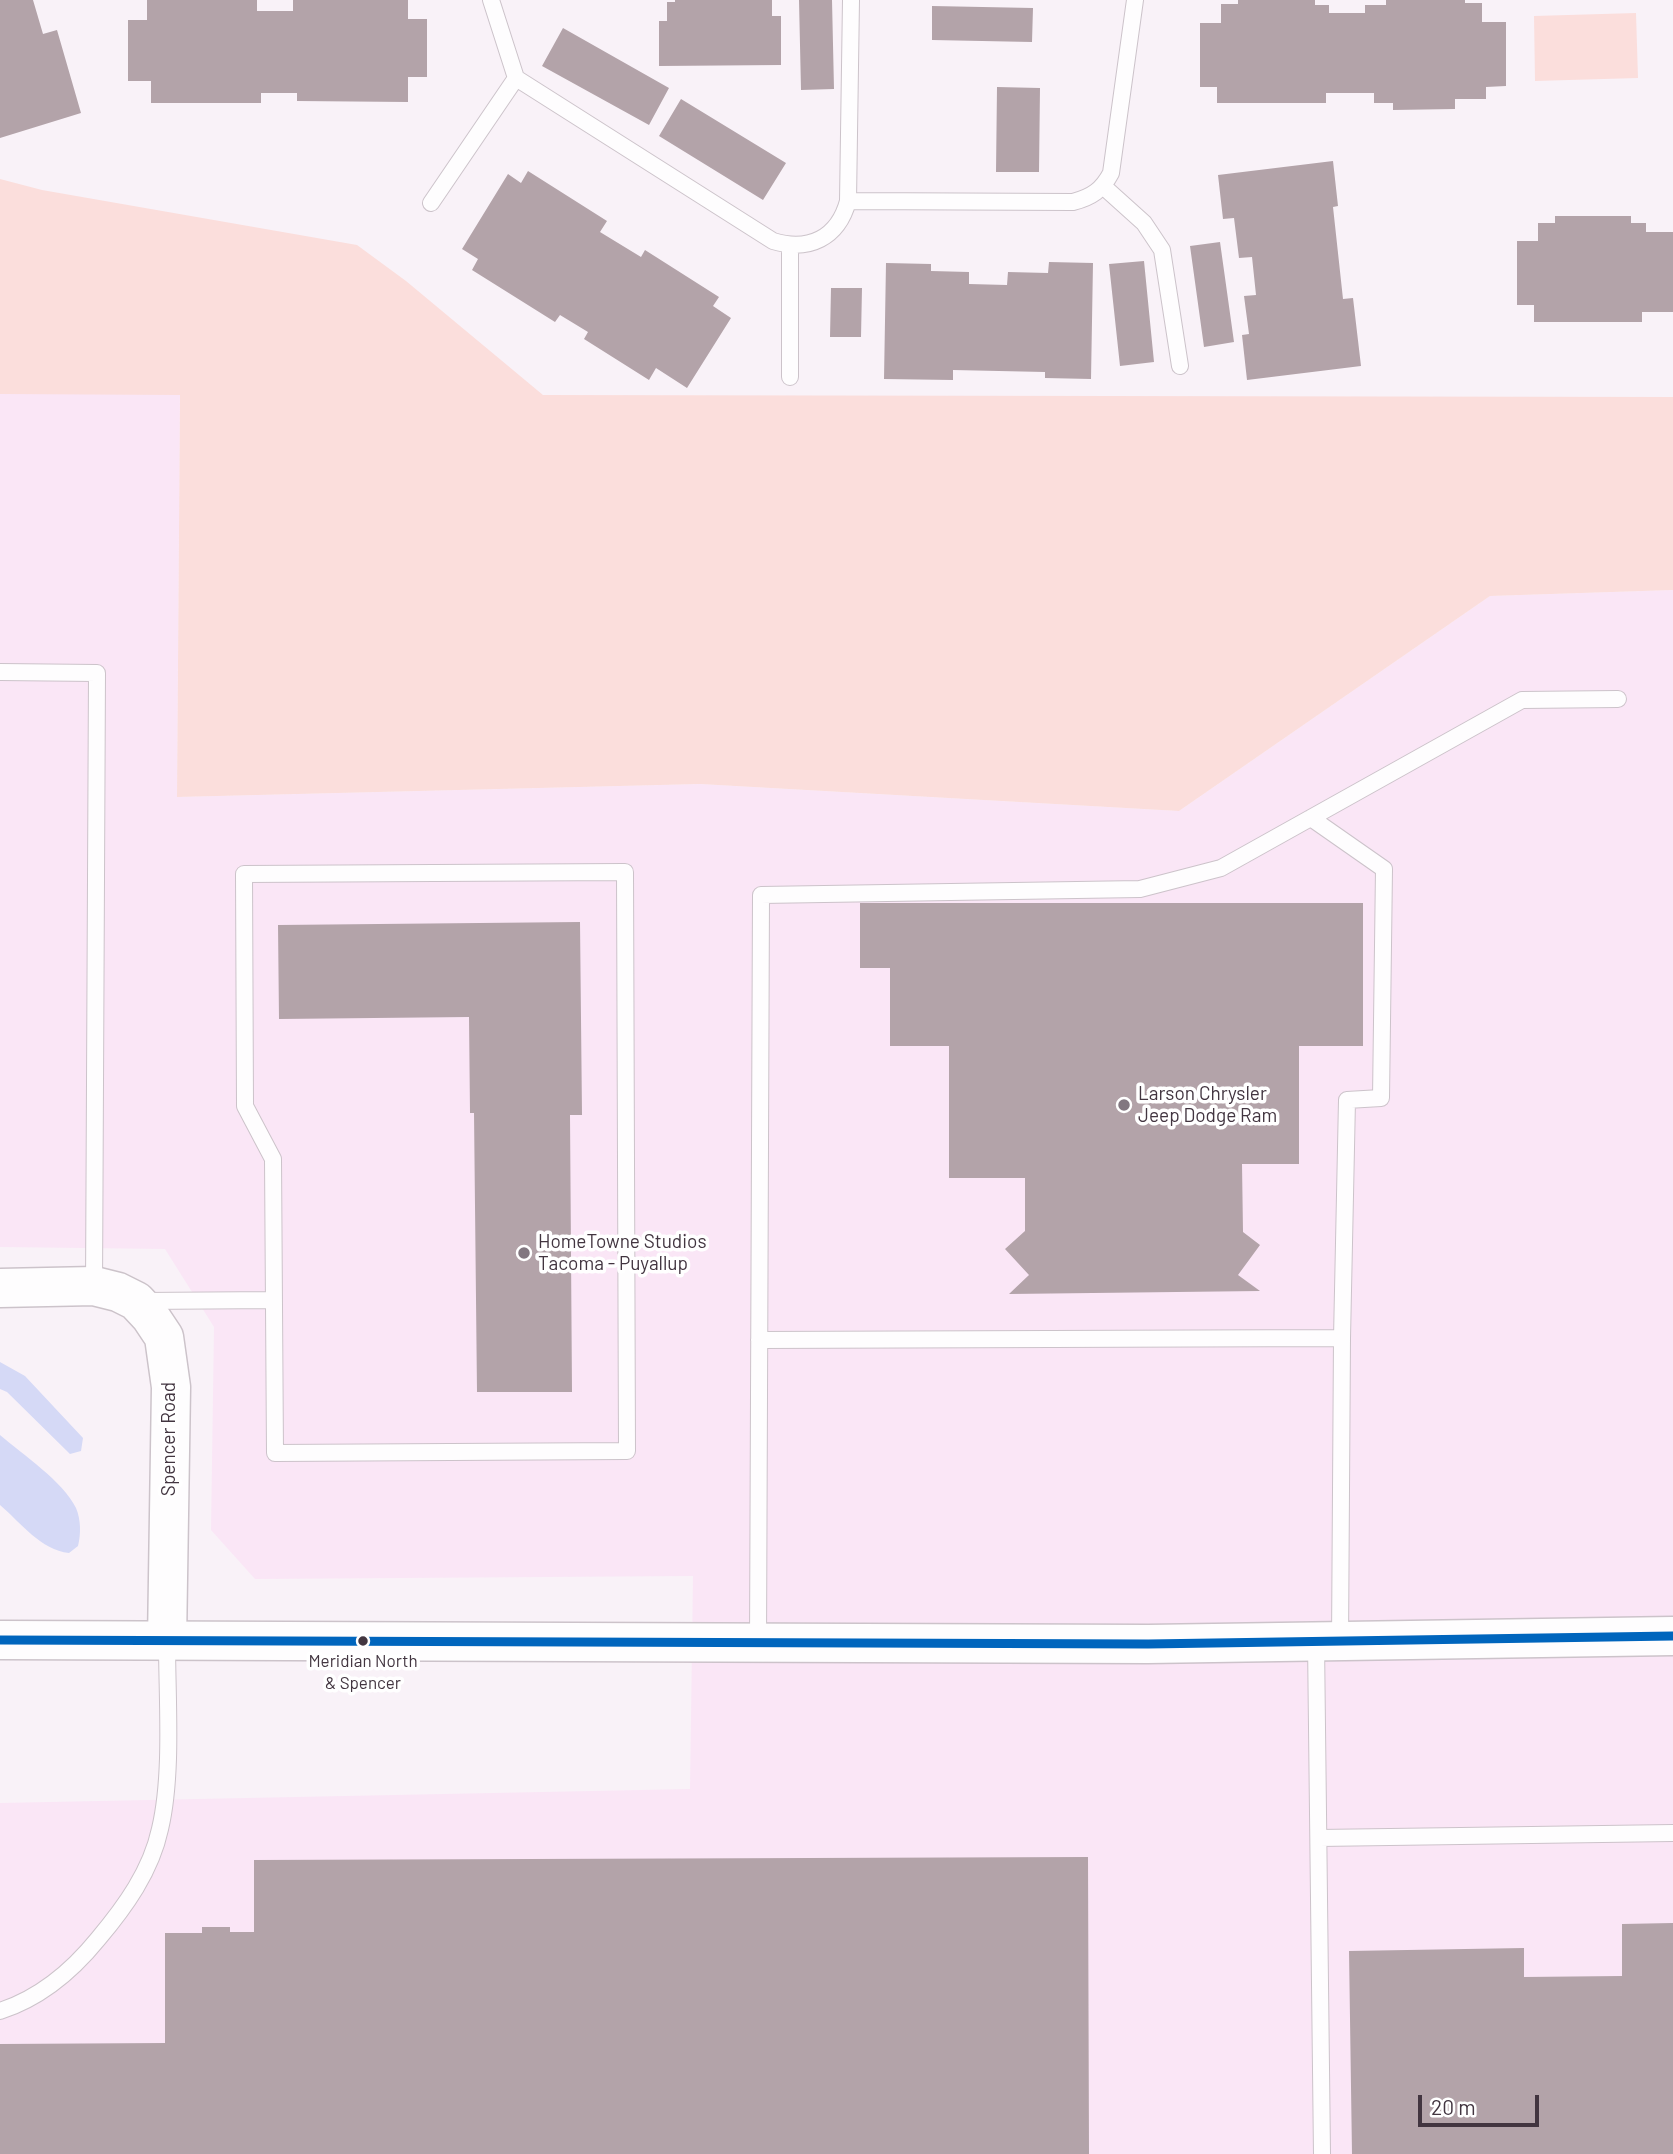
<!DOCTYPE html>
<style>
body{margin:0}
#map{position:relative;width:1673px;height:2154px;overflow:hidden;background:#f9f2f8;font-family:Barlow,sans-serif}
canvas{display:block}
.scale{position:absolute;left:1418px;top:2095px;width:121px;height:32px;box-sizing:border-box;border:4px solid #423540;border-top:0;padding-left:9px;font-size:21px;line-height:24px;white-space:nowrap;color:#423540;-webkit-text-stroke:5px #fff;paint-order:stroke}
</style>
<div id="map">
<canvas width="1673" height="2154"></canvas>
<div class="scale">20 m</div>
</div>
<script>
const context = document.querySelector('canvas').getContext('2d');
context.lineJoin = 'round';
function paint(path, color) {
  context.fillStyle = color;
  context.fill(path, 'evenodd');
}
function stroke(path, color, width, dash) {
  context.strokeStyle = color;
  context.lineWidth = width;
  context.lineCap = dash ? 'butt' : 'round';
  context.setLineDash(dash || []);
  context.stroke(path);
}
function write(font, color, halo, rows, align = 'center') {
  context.font = font + ' Barlow,sans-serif';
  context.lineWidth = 7;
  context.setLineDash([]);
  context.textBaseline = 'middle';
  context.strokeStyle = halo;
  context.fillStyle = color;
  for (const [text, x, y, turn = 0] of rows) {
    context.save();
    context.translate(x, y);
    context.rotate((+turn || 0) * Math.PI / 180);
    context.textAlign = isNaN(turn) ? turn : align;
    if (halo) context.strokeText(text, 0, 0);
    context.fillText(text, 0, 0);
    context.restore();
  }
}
paint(new Path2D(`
 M0,394h180l-3,403 523,-13 479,27 311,-215 183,-6v1564h-1673v-351l690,-14 3,-213 -438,3 -44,-49 3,-203 -49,-78 -165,-2z`), '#fae6f6');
paint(new Path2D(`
 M1636,13l2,65 -103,3 -1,-65z
 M0,179l42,11 315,55 49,36 137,114 1130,2v193l-183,6 -311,215 -479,-27 -523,13 3,-402 -180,-1z`), '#fbdedc');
paint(new Path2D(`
 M0,1362l25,14 58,62 -2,13 -11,3 -63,-62 -7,-3z
 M0,1435c23,20 63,46 76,73 5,12 5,26 2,38l-9,7c-28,-3 -48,-30 -69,-48z`), '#d5d9f6');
paint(new Path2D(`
 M0,0h33l10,34 14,-4 24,83 -81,25z
 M147,0h110v11h36v-11h115v19h19v58h-19v25l-111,-1v-8h-36v10h-110v-22h-23v-61h19z
 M675,0h97v16h9v49l-122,1v-45h8v-19h8z
 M799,0h33l2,89 -33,1z
 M1238,0h77v5h14v8h36v-8h21v-5h79v3h17v19h24v64l-20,1v12h-31v10l-62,1v-7h-19v-10h-48v10h-109v-16h-17v-64h21v-19h17z
 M932,6l101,2 -1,34 -100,-2z
 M563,28l106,60 -20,37 -107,-59z
 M997,87l43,1 -1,84h-43z
 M681,99l105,64 -23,37 -104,-64z
 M1333,161l5,45 -5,1 10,92 10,-1 8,68 -114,14 -5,-45 7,-1 -5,-38 12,-1 -4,-38 -13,1 -5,-40 -11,1 -5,-44z
 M528,171l79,50 -7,11 41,25 4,-7 74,47 -6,9 18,12 -44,70 -31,-20 -7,12 -65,-41 4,-7 -28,-17 -5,7 -83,-52 6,-11 -16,-10 46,-75 13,9z
 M1555,216h76v7h15v9h27v80h-31v10h-108v-17h-17v-64h21v-18h17z
 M1220,242l14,100 -30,5 -14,-101z
 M1144,261l10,101 -34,4 -11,-102z
 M1049,262l44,1 -2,116 -46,-1v-6l-92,-2v10l-69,-1 2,-116 45,1v7l38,1v12l38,1 1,-13 40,1z
 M831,288h31l-1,49h-31z
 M860,903h503v143h-64v118h-57l1,68 17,13 -22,30 22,16 -251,3 20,-19 -24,-26 20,-18v-53h-76v-132h-59v-78h-30z
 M580,922l2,193h-12l2,277h-95l-3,-279h-4l-1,-96 -190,2 -1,-94z
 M1088,1857l1,297h-1089v-110l165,-1v-110h37v-6h28v5h24v-72z
 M1673,1923v231h-321l-3,-203 175,-3v29l98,-1v-52z`), '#b3a3a9');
const lane = new Path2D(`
 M491,0l25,78
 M1104,187l40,36 18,27 18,116
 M848,201l225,1c19,-5 29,-12 38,-29l24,-173
 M431,203l85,-125 257,163c36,11 65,-3 75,-40l3,-201
 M790,246v131
 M0,672l97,1 -3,613
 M1311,818l73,51 -3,229 -34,2 -5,238 -2,304
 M625,872l2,579 -352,2 -2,-294 -28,-53 -1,-232z
 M142,1301l132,-1
 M759,1340l583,-2
 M1316,1642l6,512
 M758,1643l3,-748 379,-6 81,-21 301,-168 96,-1
 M1319,1838l354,-5
 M0,2011c40,-13 72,-40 98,-72 27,-32 53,-68 62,-110 13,-55 7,-130 7,-187`);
const secondary = new Path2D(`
 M0,1288l94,-2 24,6 18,9 14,15 14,21 7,50 -4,255`);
const primary = new Path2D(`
 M0,1640l1148,4 525,-8`);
stroke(lane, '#ccc3ca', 18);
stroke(secondary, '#ccc3ca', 41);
stroke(primary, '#ccc3ca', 41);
stroke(lane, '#fefdfe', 16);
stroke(secondary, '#fefdfe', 38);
stroke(primary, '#fefdfe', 38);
stroke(new Path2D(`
 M0,1640l1148,4 525,-8`), '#0065bd', 9);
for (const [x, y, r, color] of [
 [1124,1105,7,"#827780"],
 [524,1253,7,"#827780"],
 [363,1641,6,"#423540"]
]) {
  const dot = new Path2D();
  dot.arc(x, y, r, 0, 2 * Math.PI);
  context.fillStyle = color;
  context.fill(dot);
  stroke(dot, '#fff', 2.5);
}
write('17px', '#423540', '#fff', [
 ["Meridian North",363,1661],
 ["& Spencer",363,1683]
]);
write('19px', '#423540', '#fff', [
 ["Larson Chrysler",1138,1094],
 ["Jeep Dodge Ram",1138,1116],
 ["HomeTowne Studios",538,1242],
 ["Tacoma - Puyallup",538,1264]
], 'left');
write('19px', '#423540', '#fff', [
 ["Spencer Road",169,1439,-90]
]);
</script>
